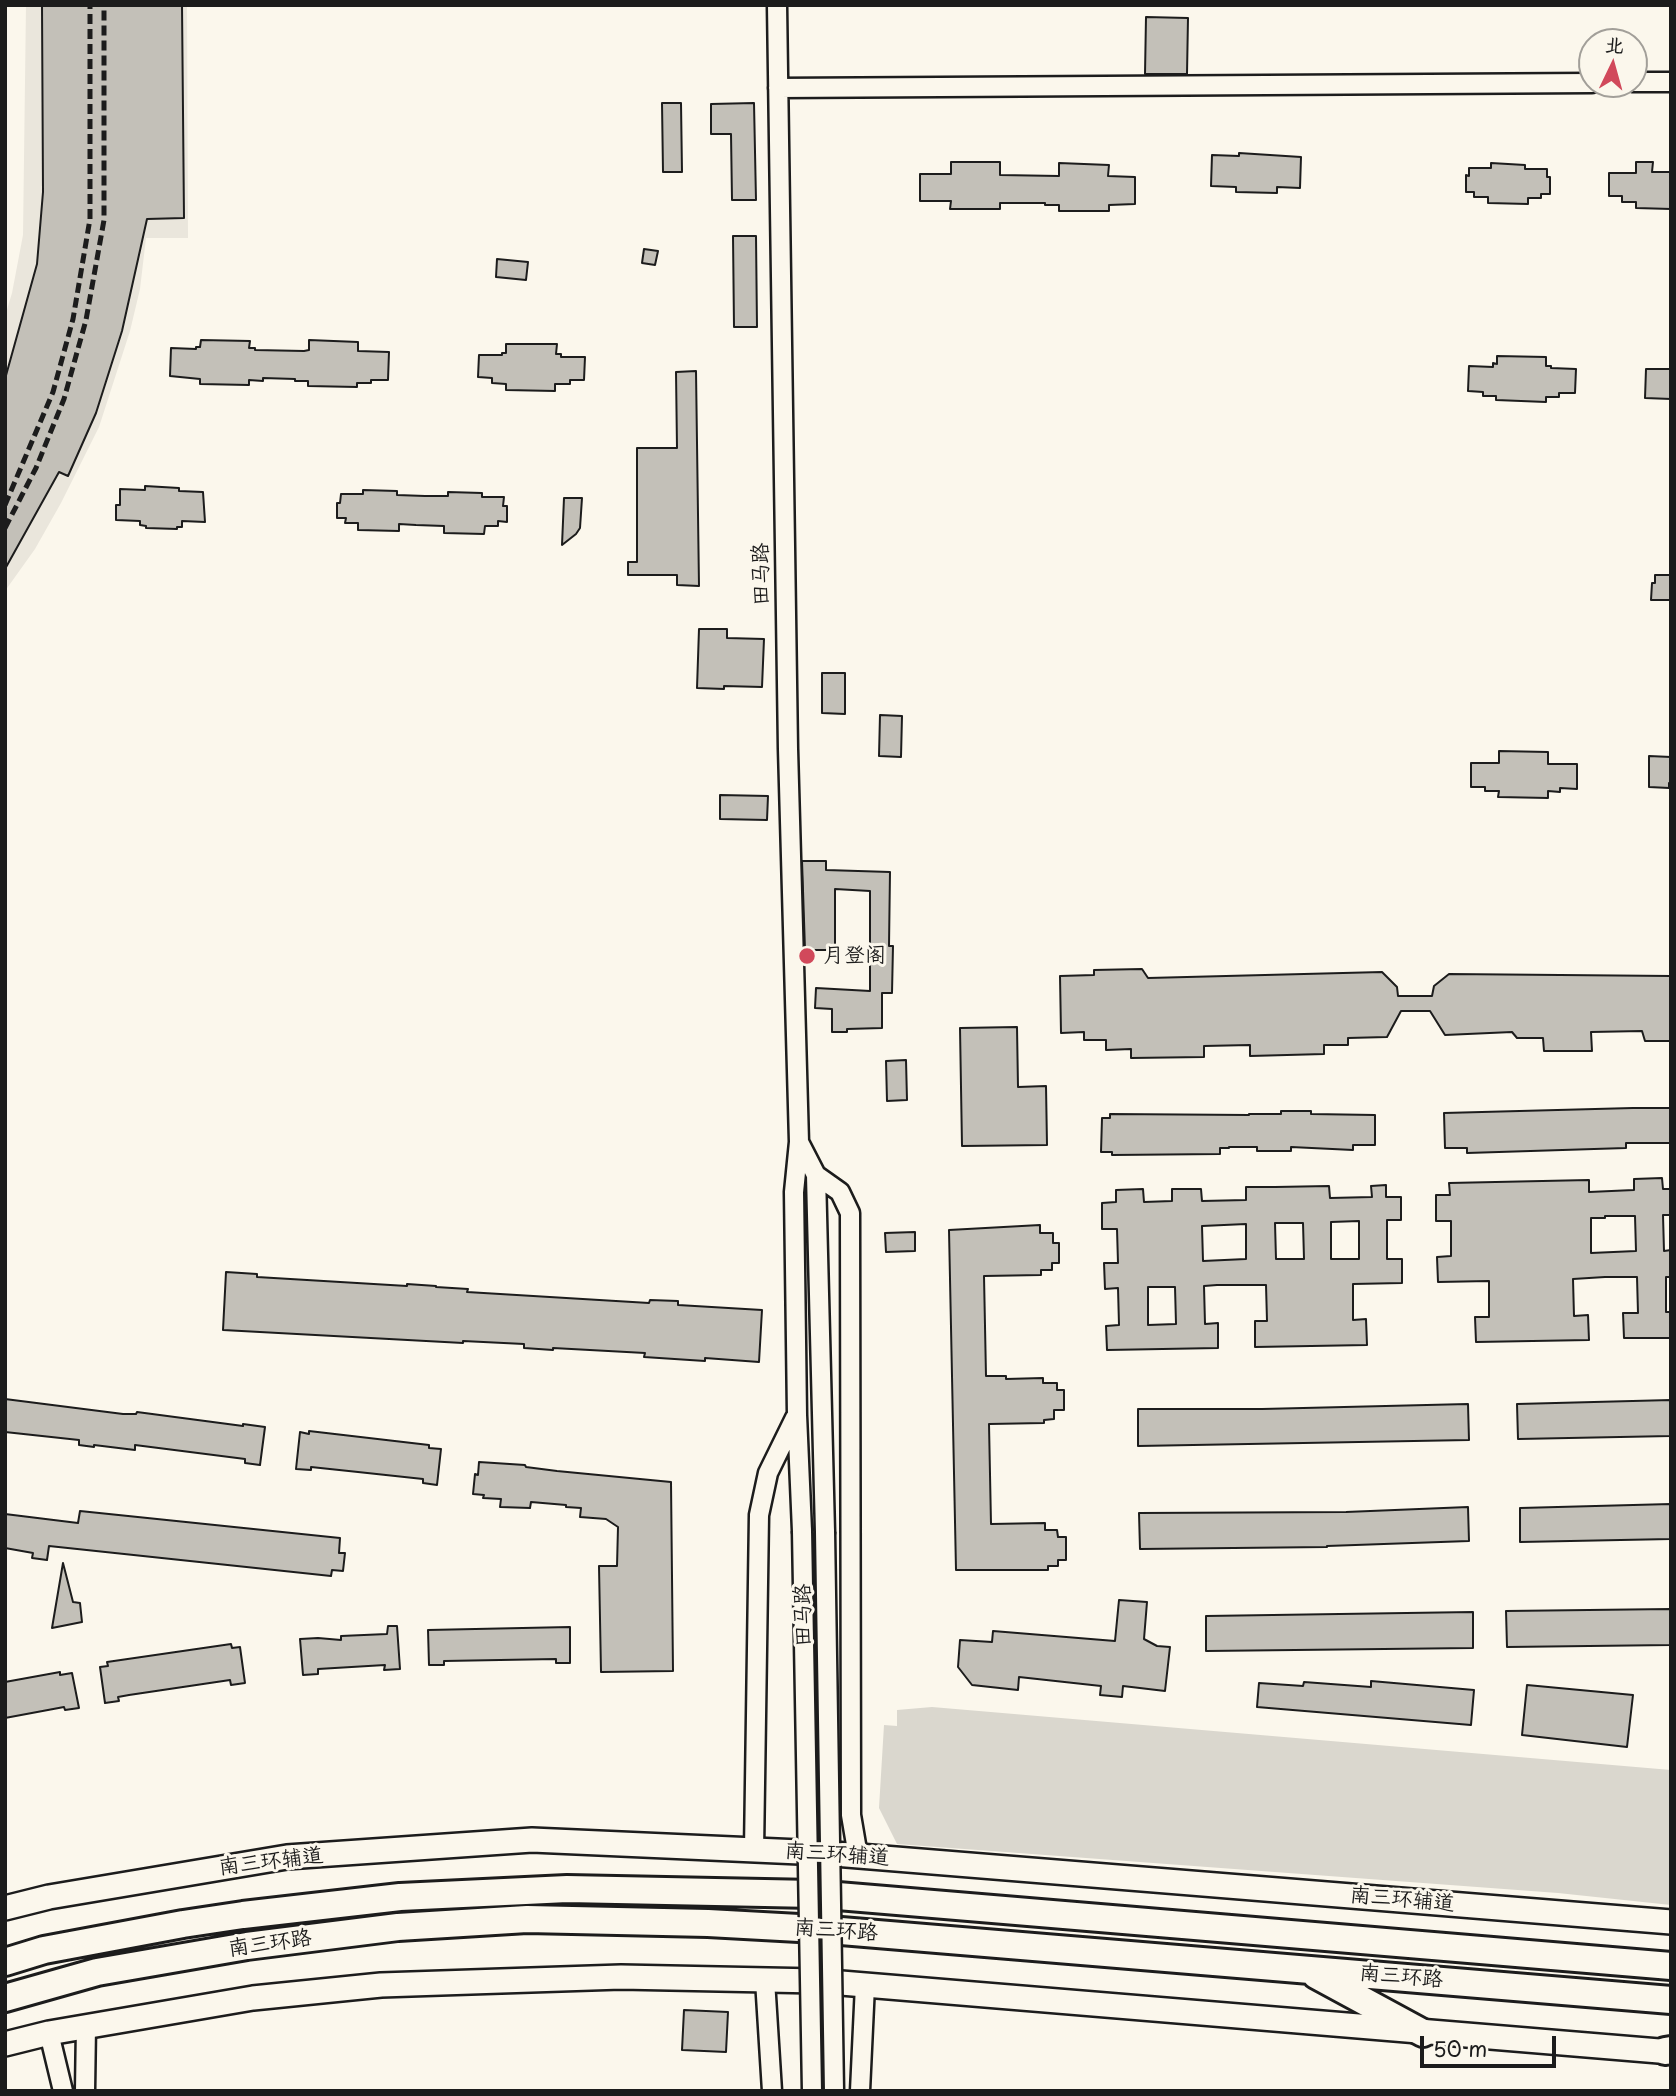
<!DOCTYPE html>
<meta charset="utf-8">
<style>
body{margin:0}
#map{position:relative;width:1676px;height:2096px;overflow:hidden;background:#fbf7ec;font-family:"Playpen Sans","LXGW WenKai TC",sans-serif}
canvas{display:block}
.frame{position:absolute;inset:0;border:7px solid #1c1c1c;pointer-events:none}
.north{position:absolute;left:1578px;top:28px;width:70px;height:70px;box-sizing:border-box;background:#fbf7ec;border:2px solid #a29f99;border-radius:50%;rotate:5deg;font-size:19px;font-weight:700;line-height:28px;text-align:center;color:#1c1c1c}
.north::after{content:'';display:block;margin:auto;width:24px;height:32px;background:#d1495b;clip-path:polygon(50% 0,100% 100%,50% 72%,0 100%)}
.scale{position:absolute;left:1420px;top:2036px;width:136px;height:32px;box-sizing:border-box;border:4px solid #1c1c1c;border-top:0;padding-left:9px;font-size:21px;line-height:24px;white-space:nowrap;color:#1c1c1c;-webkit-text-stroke:5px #fbf7ec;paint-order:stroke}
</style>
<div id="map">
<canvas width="1676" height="2096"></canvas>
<div class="frame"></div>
<div class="north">北</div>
<div class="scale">50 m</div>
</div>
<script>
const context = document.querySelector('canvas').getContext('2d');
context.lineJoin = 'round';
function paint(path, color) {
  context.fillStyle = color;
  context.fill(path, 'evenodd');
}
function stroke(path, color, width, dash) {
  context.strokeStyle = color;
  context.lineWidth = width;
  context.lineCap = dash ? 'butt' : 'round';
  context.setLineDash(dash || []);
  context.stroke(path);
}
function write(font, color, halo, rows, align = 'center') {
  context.font = font + ' "Playpen Sans","LXGW WenKai TC",sans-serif';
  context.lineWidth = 6;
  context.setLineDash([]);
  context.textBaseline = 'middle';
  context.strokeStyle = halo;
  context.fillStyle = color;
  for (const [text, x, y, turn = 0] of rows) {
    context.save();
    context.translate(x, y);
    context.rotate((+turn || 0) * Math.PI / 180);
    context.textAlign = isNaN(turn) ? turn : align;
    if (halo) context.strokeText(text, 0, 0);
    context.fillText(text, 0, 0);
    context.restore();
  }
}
paint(new Path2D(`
 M26,5h161l1,233h-42l-6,51 -10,42 -31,96 -38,76 -26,46 -30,42v-275l7,-23 11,-58z`), '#eae6dc');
paint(new Path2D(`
 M932,1707l739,63v135l-113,-12 -661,-49 -18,-36 5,-83 13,1v-16z`), '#dad7ce');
const building = new Path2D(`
 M42,5h140l2,213 -37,1 -25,112 -26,82 -28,63 -9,-4 -54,97v-190l32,-115 6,-72z
 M1146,17l42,1 -1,56h-42z
 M662,103h19l1,69h-19z
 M754,103l2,97h-24l-1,-66h-20v-30z
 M1239,153l62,4 -1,31 -23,-1v6l-41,-1v-5l-25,-1 1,-31 27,1z
 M951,162h49v13l59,1v-13l50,2 -1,11 27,1v27l-26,1v6h-50v-6h-14v-2h-45v6h-50l1,-8h-31v-27h31z
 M1636,162h17l-1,10h19v37l-35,-1v-6h-14v-6h-13v-23h27z
 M1491,163l34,2v4h22v8h3v17h-9v4h-13v6l-40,-1v-6h-14v-5h-8v-17l3,1v-8h22z
 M733,236h23l1,91h-23z
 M644,249l14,2 -3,14 -13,-2z
 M497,259l31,3 -2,18 -30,-3z
 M201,340l49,1 -1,7h6v2l49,1 5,-1v-10l49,2v9l31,1 -1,28h-17v3h-14v4l-49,-1v-5h-13v-2l-32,-1v3l-14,-1v5l-49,-1v-5l-30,-3 1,-28 25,1v-2h4z
 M506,344h51l-1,10h5v3h24l-1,23h-14v4h-15v7l-49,-1v-6l-14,-1v-5l-14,-1 1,-22h23v-2h4z
 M1497,356l49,1v9h5v2l25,1 -1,24h-16v4h-13v5l-50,-2v-4h-13v-4l-15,-1 1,-25 24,1v-4l4,1z
 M1646,369h25v30l-26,-1z
 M696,371l3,215 -22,-1v-10h-49v-13h9v-114h40l-1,-76z
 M145,486l34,2v3l24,1 2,30 -23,-1v6h-5v2l-31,-1v-2l-6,-1v-4l-24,-1v-15h4v-16l25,1z
 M363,490l34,1v4l28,1h23v-4l34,1v4h22l-1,9h4v16l-9,-1v5h-13l-1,8 -40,-1v-7l-28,-1 -17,-1v7l-41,-1v-7h-13l1,-5h-9v-15h3l1,-9h22z
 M564,498h18l-2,30 -4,6 -14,11z
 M1655,575h16v25h-20l1,-17h3z
 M699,629h28v9l37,1 -2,48 -38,-1v3l-27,-1z
 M822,673h23v41l-23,-1z
 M880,715l22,1 -1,41 -22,-1z
 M1499,751l49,1v12h29v25l-17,-1v4l-12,-1v7l-50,-1 1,-6h-14v-4h-14v-24h28z
 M1649,756l22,1v26h-2v5l-20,-1z
 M720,795l48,1 -1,24 -47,-1z
 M802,861h24v9l64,2 -1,74h4l-1,47h-10v35l-35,1v3h-15v-23l-17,-1 1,-20 54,3v-100l-35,-2v61h-30z
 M1142,969l6,9 234,-6 15,15 1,9h34l2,-10 15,-12 222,2v65h-26l-3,-10 -51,1 1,19h-48l-1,-13h-26l-5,-6 -67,3 -15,-24h-29l-14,26 -39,1v7h-24v9l-74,2v-11l-46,1v11l-73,1v-9l-25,1v-10h-22v-8l-23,1 -1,-57 34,-1v-5z
 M1017,1027l1,60 28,-1 1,59 -85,1 -2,-118z
 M906,1060l1,40 -20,1 -1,-40z
 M1633,1108h38v35h-45v5l-159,5v-5h-22l-1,-35z
 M1281,1111h30v3l64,1v30h-22v5l-62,-3v4h-34v-4h-28v1h-9v6l-108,1v-3h-11l1,-34h8v-4l139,1v-1h32z
 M1662,1178l1,11h8v26h-8l1,36 7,-1v27h-5v35h5v26h-47l-1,-25h15l-1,-36h-32l-32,2 1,37 14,-1 1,25 -113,2 -1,-25h14v-36l-51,1 -1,-25 14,-1v-35h-15v-26h14l-1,-12 140,-3v12l45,-2v-11zM1605,1216h30l1,35 -45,2v-35h14z
 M1386,1185v12h15v23h-14v39h15v24l-49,1v36l13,-1 1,26 -112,2v-26h12l-1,-36h-49l-13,1 1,38 13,-1v25l-111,2 -1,-24 13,-1 -1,-37 -13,1 -1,-26h14l-1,-34h-15v-26l14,-1v-12l27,-1 1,13 28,-1v-12h29l1,12 44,-1v-13h29l54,-1 1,12 42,-1 -1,-11zM1359,1221v38h-28v-37zM1275,1223h28l1,36h-28zM1246,1224v35l-43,2 -1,-35zM1148,1287h27l1,37 -28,1z
 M1040,1225v8h13v10h6v20h-7v7h-11v5l-57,1 2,100h20v3l37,-1v5h14v7h7v20h-10v9l-10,1v3l-55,1 2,100 54,-1v7h12l1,7h8v23h-8v6h-10v4h-92l-7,-340z
 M915,1232v19l-29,1 -1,-19z
 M226,1272l31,2v3l150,9v-2l29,2v1l32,2 -1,3 182,11 1,-3 28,1v4l84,5 -3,52 -54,-4v3l-61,-4 1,-4 -92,-5v2l-29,-2v-4l-61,-3v2l-240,-13z
 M5,1399l118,15h13l1,-2 106,14v-2l22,3 -5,38 -15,-2v-4l-110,-14v5l-41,-5v2l-15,-2v-5l-74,-8z
 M1671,1400v36l-153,3 -1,-35z
 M1468,1404l1,36 -331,6v-37h124z
 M309,1431l120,14v3l12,1 -4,36 -14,-2v-4l-65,-7 -47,-5v3l-15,-1 4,-37 9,2z
 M479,1462l46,3 1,2 31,4 114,11 2,189 -72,1 -2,-106h18l1,-39 -12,-8 -26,-2 1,-9 -15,-1v-2l-35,-3 -1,6 -30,-1 1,-8 -18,-1 1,-3 -11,-1 2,-20 3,1z
 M1671,1504v35l-151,3v-34z
 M1468,1507l1,34 -142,5v1l-187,2 -1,-36 207,-1z
 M80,1511l260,27 -1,15h6l-2,18 -11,-1 -1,6 -282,-30 -2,14 -15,-2 1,-5 -28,-5v-34l73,9z
 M63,1563l10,39 7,1 2,19 -30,6z
 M1119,1600l28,2 -3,37 13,7 13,1 -5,44 -42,-5 -1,11 -22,-2 1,-9 -82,-9 -1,13 -46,-5 -14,-18 2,-27 32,2 1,-11 122,10z
 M1671,1609v36l-164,2 -1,-36z
 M1473,1612v36l-267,3v-35z
 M388,1626h9l3,43 -16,1 1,-5 -67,4v5l-15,1 -3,-36 18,-1 23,2v-4l46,-2z
 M570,1627v36h-14v-4l-112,2v4h-15l-1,-35z
 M231,1644l1,4 8,-1 5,36 -14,2 -1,-5 -101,15 -11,2 1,4 -14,2 -5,-36 8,-1 -1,-4z
 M60,1672v3l12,-2 7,35 -14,2 -1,-3 -59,11v-36z
 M1371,1681l103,9 -3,35 -214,-18 2,-24 44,3 1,-4 67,5z
 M1527,1685l106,10 -6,52 -105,-12z
 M684,2010l44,2 -2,40 -44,-2z`);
paint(building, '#c3c0b8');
stroke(building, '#1c1c1c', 2);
const minor = new Path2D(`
 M777,5l11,744 11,393 -5,50 3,223 5,116
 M1634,82h37
 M778,88l814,-5
 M799,1142l17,33 9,357
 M816,1175l24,17 10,21 1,602 7,41
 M754,1850l5,-335 9,-42 27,-55
 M765,1980l7,111
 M49,2033l14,58
 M85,2091l1,-65
 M860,2091l5,-106`);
const major = new Path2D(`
 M5,1908l44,-11 238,-40 245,-17 290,13 849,69
 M5,2044l44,-11 204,-35 128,-13 240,-8 196,4 854,71`);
const highway = new Path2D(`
 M5,1962l39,-12 139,-26 60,-9 157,-18 167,-8 247,5 857,72
 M1316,1975l107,58
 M5,1998l92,-26 150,-26 151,-19 129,-8 181,4 109,6 854,71
 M1665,2051l6,-1`);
stroke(minor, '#1c1c1c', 23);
stroke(major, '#1c1c1c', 28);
stroke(highway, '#1c1c1c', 32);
stroke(minor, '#fbf7ec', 18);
stroke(major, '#fbf7ec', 23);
stroke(highway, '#fbf7ec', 26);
stroke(new Path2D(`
 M5,505l48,-113 20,-73 17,-100v-214
 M5,528l31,-60 28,-69 22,-79 18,-100v-215`), '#1c1c1c', 5, [10, 5]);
const minorBridge = new Path2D(`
 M802,1531l10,560
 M825,1532l9,559`);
stroke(minorBridge, '#1c1c1c', 23, []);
stroke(minorBridge, '#fbf7ec', 18);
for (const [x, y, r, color] of [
 [807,956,9,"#d1495b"]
]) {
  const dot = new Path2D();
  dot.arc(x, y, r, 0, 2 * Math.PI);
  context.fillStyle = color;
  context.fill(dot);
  stroke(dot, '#fbf7ec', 2.5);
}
write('21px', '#1c1c1c', '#fbf7ec', [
 ["田马路",762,574,-91],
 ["田马路",804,1615,-91],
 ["南三环辅道",837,1855,4],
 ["南三环辅道",271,1862,-7],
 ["南三环辅道",1402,1900,5],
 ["南三环路",836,1931,4],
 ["南三环路",270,1944,-8],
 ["南三环路",1401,1977,5]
]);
write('21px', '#1c1c1c', '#fbf7ec', [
 ["月登阁",823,956]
], 'left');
</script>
